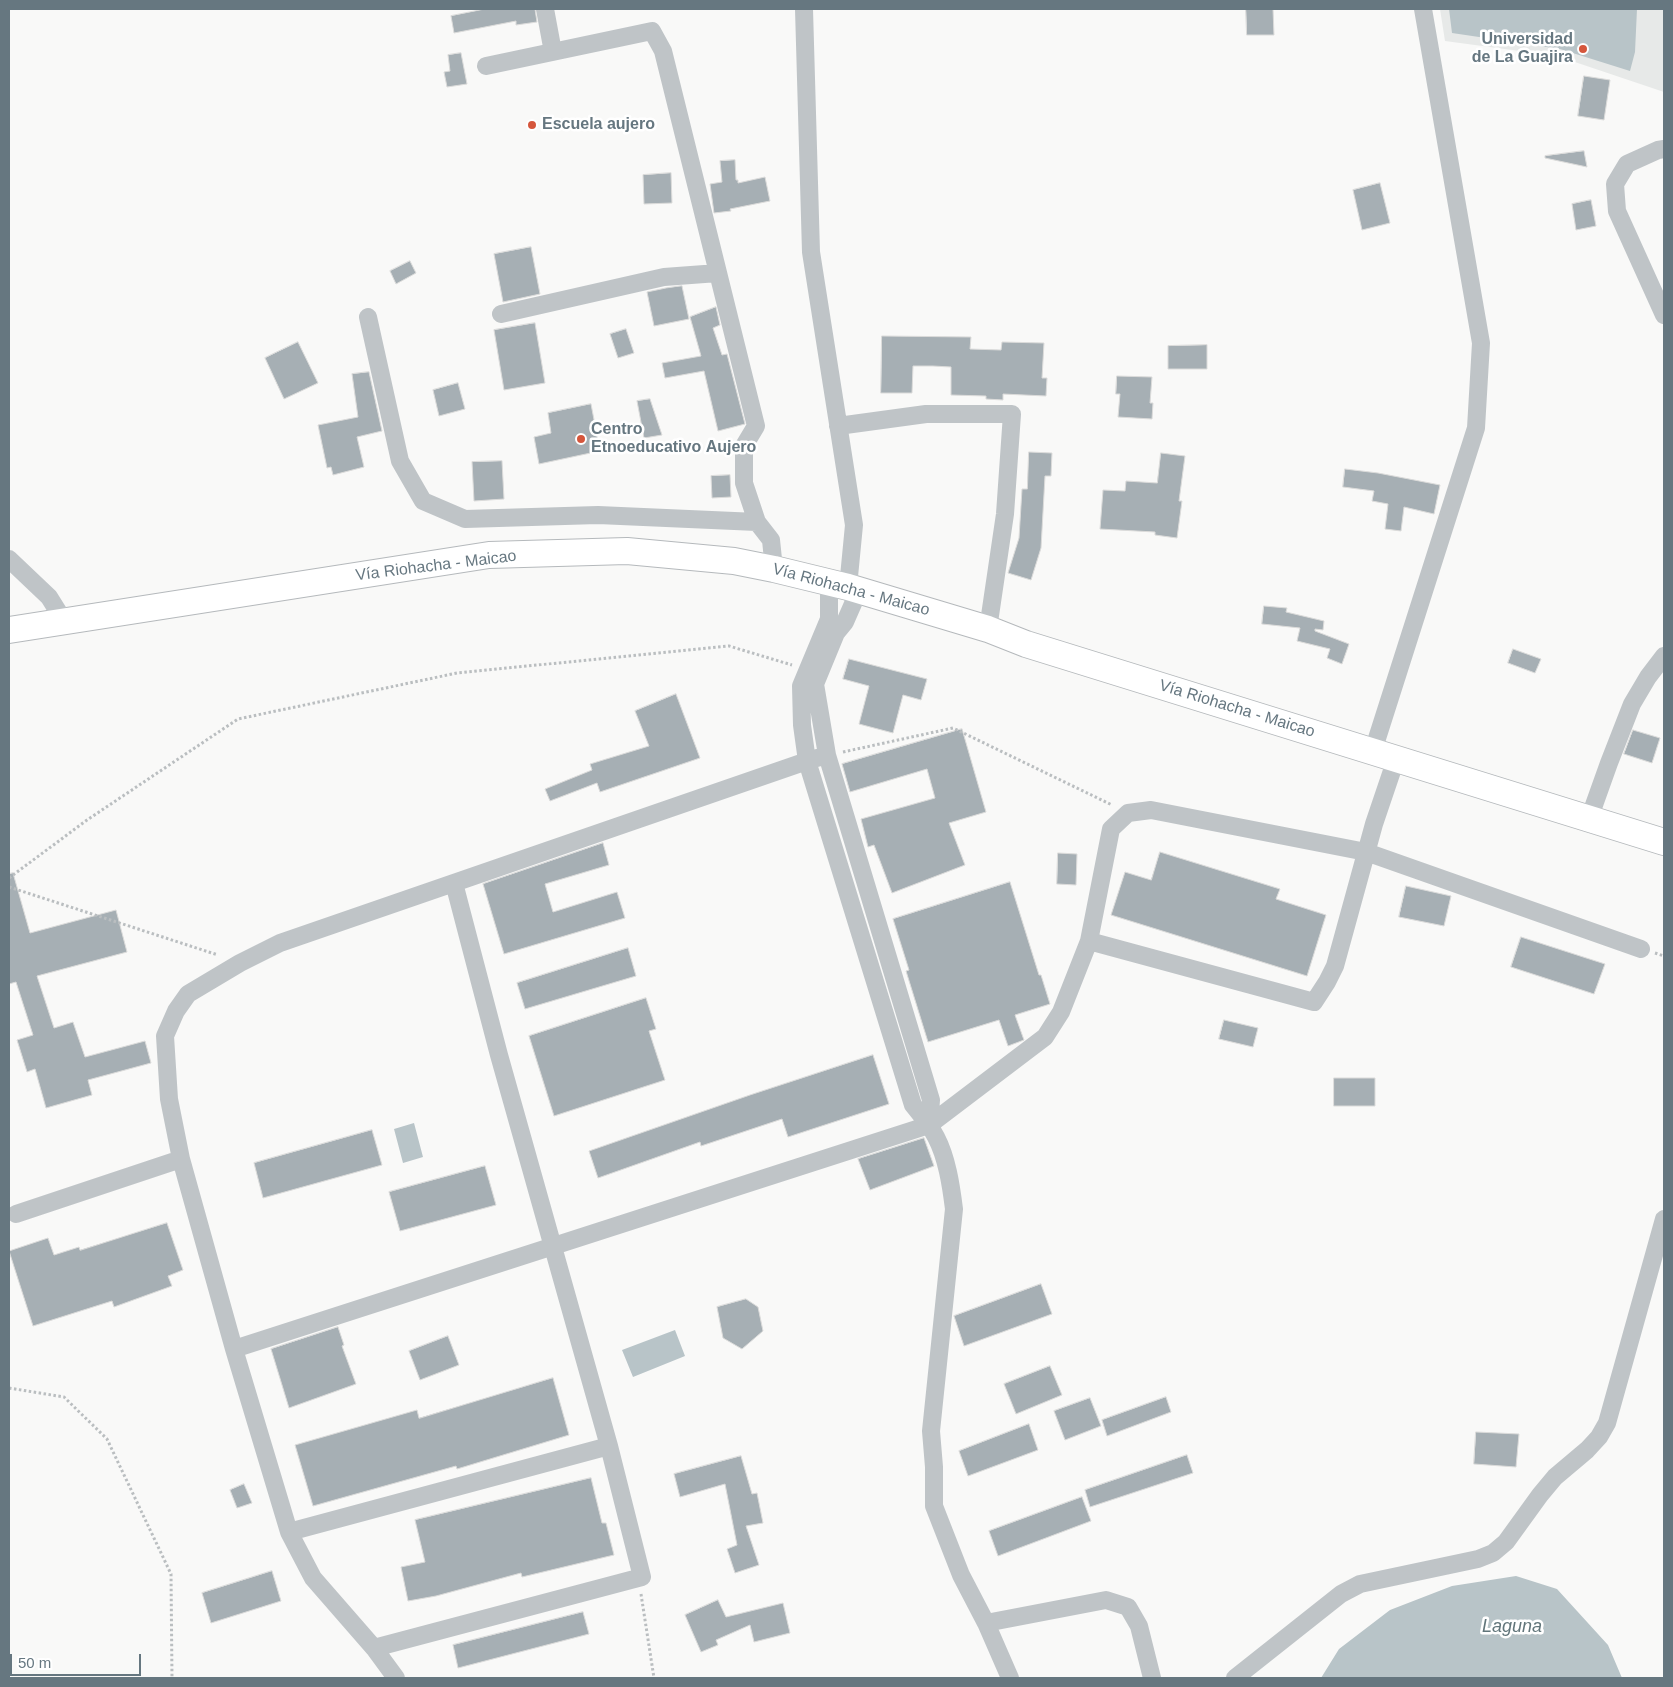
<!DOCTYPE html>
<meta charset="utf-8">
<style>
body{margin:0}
#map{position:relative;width:1673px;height:1687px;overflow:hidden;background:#f9f9f8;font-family:Helvetica,sans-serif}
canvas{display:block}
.frame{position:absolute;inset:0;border:10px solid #667780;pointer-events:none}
.scale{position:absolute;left:10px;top:1654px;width:131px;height:22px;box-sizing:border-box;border:2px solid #667780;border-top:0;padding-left:6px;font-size:15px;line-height:18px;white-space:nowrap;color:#667780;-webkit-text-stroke:4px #fff;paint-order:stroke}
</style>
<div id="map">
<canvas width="1673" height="1687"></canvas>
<div class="frame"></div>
<div class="scale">50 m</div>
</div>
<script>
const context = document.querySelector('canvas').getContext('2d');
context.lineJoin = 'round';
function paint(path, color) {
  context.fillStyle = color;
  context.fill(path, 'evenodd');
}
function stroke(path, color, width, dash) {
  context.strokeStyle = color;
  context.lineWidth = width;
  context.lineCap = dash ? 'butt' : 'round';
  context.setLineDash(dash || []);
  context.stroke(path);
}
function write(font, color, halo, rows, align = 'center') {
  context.font = font + ' Helvetica,sans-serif';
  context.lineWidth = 5;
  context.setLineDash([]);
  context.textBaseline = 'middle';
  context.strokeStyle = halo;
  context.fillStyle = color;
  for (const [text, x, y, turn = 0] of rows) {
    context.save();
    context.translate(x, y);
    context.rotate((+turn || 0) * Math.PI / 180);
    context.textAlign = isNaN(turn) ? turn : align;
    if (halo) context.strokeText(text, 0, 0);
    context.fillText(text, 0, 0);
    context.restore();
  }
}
paint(new Path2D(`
 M1440,9h224v83l-107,-36 -112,-15z`), '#e7e9e8');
paint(new Path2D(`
 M1449,9h188l-2,43 -5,19 -70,-22 -108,-16z
 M414,1123l9,34 -20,6 -9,-34z
 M675,1330l10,26 -52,21 -11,-27z
 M1516,1576l41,13 51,56 14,33h-301l18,-29 51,-39 62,-24z`), '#b8c4c8');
const building = new Path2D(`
 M485,9h50l2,13 -21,3v-4l-62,12 -3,-17z
 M1246,9h27l1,26h-27z
 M461,53l6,31 -20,3 -3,-15 6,-1 -2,-16z
 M1584,76l26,4 -6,40 -26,-4z
 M1584,151l3,16 -42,-9v-2z
 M735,160l1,20h2v3l27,-6 5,24 -40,8 1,2 -17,2 -4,-29 12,-2 -2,-21z
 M671,173l1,30 -28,1 -1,-29z
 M1380,183l10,40 -28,7 -9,-40z
 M1591,200l5,26 -20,4 -4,-26z
 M531,247l9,47 -37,8 -9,-48z
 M410,261l6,12 -20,11 -6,-13z
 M682,286l7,33 -35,7 -7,-34 19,-4z
 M716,307l4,18 -7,3 9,27 5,-1 18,70 -27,7 -14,-60 -39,7 -3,-15 39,-7 -11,-39z
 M535,323l10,60 -41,7 -10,-60z
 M626,329l8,24 -16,5 -8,-24z
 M882,336l89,1 -1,12 31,1 1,-8 42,1 -2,35h5l-1,18 -43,-2v6l-17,-1v-3l-35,-1v-28l-18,-1h-20l-1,27h-31z
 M298,342l20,41 -34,16 -19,-41z
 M1207,345v24h-39v-23z
 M369,372l13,59 -25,6 7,30 -31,8 -2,-8 -4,1 -9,-43 40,-8 -6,-43z
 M1117,376l35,1 -2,26h3l-1,16 -34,-2 2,-23h-4z
 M458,383l7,26 -26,7 -6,-26z
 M650,399l12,36 -18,3 -7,-37z
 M591,404l9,47 -61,13 -5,-27 17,-4 -3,-20z
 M1029,452l23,1 -1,23h-6l-4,72 -10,32 -23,-7 11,-35 3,-49h5z
 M1161,453l24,3 -6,45h3l-5,37 -22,-3v-3l-55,-3 3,-39 22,1 1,-10 31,2z
 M502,461l2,38 -30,2 -2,-39z
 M1345,469l33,4 62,12 -6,29 -30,-7 -3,24 -16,-2 3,-25 -16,-3 2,-10 -31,-4z
 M730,475l1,22 -19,1 -1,-22z
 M1264,606l23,2 -1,4 38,9 -1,9 -8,-1v2l34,13 -7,20 -15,-6 3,-9 -33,-8 3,-13 -38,-4z
 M1513,649l28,10 -6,14 -27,-10z
 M849,659l78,20 -6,21 -18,-5 -10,38 -34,-9 10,-38 -26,-7z
 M676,694l24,64 -100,34 -3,-9 -47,18 -5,-12 47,-19 -2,-6 59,-18 -14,-35z
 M962,729l24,83 -37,11 16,42 -73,28 -18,-48 -6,2 -7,-28 74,-21 -8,-29 -77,23 -8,-28z
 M1633,730l27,8 -8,25 -28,-9z
 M603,843l6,22 -64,19 8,28 64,-20 8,26 -121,36 -21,-70z
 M1160,852l120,37 -4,10 50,16 -19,61 -196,-61 14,-43 26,8z
 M1058,853l19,1 -1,31 -19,-1z
 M13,873l17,60 86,-23 11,42 -90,24 17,52 19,-6 12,35 60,-16 6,22 -63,17 4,15 -46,13 -11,-39 -8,3 -10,-32 16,-5 -17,-53 -7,2v-110z
 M1010,882l29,93h2l9,29 -35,11 9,25 -16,6 -9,-26 -71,22 -22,-71 3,-1 -16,-51z
 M1406,886l45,10 -7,30 -45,-9z
 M1521,937l84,27 -11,30 -83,-27z
 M628,948l8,28 -111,33 -8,-26z
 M646,998l10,31 -7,2 16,49 -111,36 -25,-80z
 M1224,1020l34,8 -5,19 -34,-8z
 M873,1055l16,49 -101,33 -6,-18 -81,27 -1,-4 -102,36 -9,-27 161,-56z
 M1334,1078h41v28h-41z
 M372,1130l10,35 -119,33 -9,-35z
 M924,1138l10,28 -64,24 -12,-31z
 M485,1166l11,39 -96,26 -11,-39z
 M167,1223l16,47 -15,6 4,10 -58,21 -2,-6 -79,25 -24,-75 39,-13 6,17 25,-8 1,3z
 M1041,1284l11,30 -88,32 -10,-30z
 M746,1299l12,8 5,24 -21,18 -19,-11 -6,-31z
 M338,1327l6,18 -2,1 14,38 -67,24 -18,-59z
 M448,1336l11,29 -39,15 -11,-29z
 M1050,1366l12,29 -46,19 -12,-30z
 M553,1378l16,57 -112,34 -1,-3 -143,40 -18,-61 122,-35 2,8z
 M1166,1397l5,15 -64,24 -5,-16z
 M1090,1398l11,28 -36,14 -11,-29z
 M1029,1424l9,26 -70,26 -9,-25z
 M1476,1432l43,2 -3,33 -42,-3z
 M1187,1455l6,18 -103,34 -5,-17z
 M741,1456l11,38 5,-1 6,30 -17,3 13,39 -24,8 -8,-24 10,-4 -12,-61 -45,13 -6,-23z
 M591,1478l11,45h4l8,32 -92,22 -1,-4 -85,23 -28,5 -7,-34 24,-5 -10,-42z
 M244,1484l8,19 -15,5 -7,-18z
 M1082,1497l9,24 -93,35 -9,-25z
 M272,1571l9,30 -70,22 -9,-30z
 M718,1600l8,17 57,-14 7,30 -36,9 -4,-17 -34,15 2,5 -17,7 -16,-37z
 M583,1612l6,22 -131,34 -5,-23z`);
paint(building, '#a6afb4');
stroke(building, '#dbdbda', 1);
const highway = new Path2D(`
 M9,630l480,-75 138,-4 107,10 40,8 74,18 140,42 38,15 638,198`);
stroke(highway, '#b5b9bc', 28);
stroke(new Path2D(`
 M843,752l110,-24 159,77
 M9,878l78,-58 151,-101 219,-46 272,-27 63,19
 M9,887l209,68
 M1655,953l9,3
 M9,1388l55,9 43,42 64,135 1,104
 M641,1594l13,84`), '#babec0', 3, [2.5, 2.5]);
stroke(new Path2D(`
 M545,9l8,43
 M804,9l7,243 43,273 -6,62
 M486,66l166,-35 11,20 93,375 -12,20v37l13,39
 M1664,149l-6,1 -31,14 -12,20 2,27 47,104
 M501,314l163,-37 54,-4
 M368,317l32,144 23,40 42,18 133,-4 159,7 14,18 3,29
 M838,426l88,-12h86l-7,100 -17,115
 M9,559l40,38 15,24
 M829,581v38l-28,67 1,39 5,36 106,344c8,10 17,20 23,32 11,21 15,48 18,72l-23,222 3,36v39l27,69 25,48 24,55
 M859,590l-14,32 -9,11 -21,51 12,71 104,345 -2,25
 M1373,751l103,-323 5,-85 -58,-334
 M1589,819l20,-56 23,-59 16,-27 16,-21
 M1089,941l225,61 13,-20 8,-16 39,-142 22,-65
 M16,1214l165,-55
 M234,1349l695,-224 116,-88 16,-25 28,-71 22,-112 17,-16 23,-3 215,42 275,97
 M289,1532l320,-86
 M986,1623l120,-23 22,7 11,19 13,52
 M374,1648l268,-71 -33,-131 -110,-391 -45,-172
 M396,1678l-22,-30 -61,-70 -24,-46 -55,-183 -53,-190 -12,-60 -4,-63 11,-25 12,-17 52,-31 40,-20 527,-182 20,-6
 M1235,1678l106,-84 19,-10 118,-25 15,-6 13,-11 34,-47 15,-18 32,-27 12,-13 8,-14 57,-204`), '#bfc4c7', 18);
stroke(highway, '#fff', 26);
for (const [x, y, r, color] of [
 [1583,49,5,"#d5563c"],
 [532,125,5,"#d5563c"],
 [581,439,5,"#d5563c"]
]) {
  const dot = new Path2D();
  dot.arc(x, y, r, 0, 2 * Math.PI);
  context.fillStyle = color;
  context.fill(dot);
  stroke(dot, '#fff', 2);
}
write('bold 16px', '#667780', '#fff', [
 ["Universidad",1573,40,"right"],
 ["de La Guajira",1573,58,"right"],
 ["Escuela aujero",542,125],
 ["Centro",591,430],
 ["Etnoeducativo Aujero",591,448]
], 'left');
write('16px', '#667780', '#fff', [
 ["Vía Riohacha - Maicao",436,566,-7],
 ["Vía Riohacha - Maicao",851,590,15],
 ["Vía Riohacha - Maicao",1237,709,17]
]);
write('italic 18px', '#61757a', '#fff', [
 ["Laguna",1512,1627]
]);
</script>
